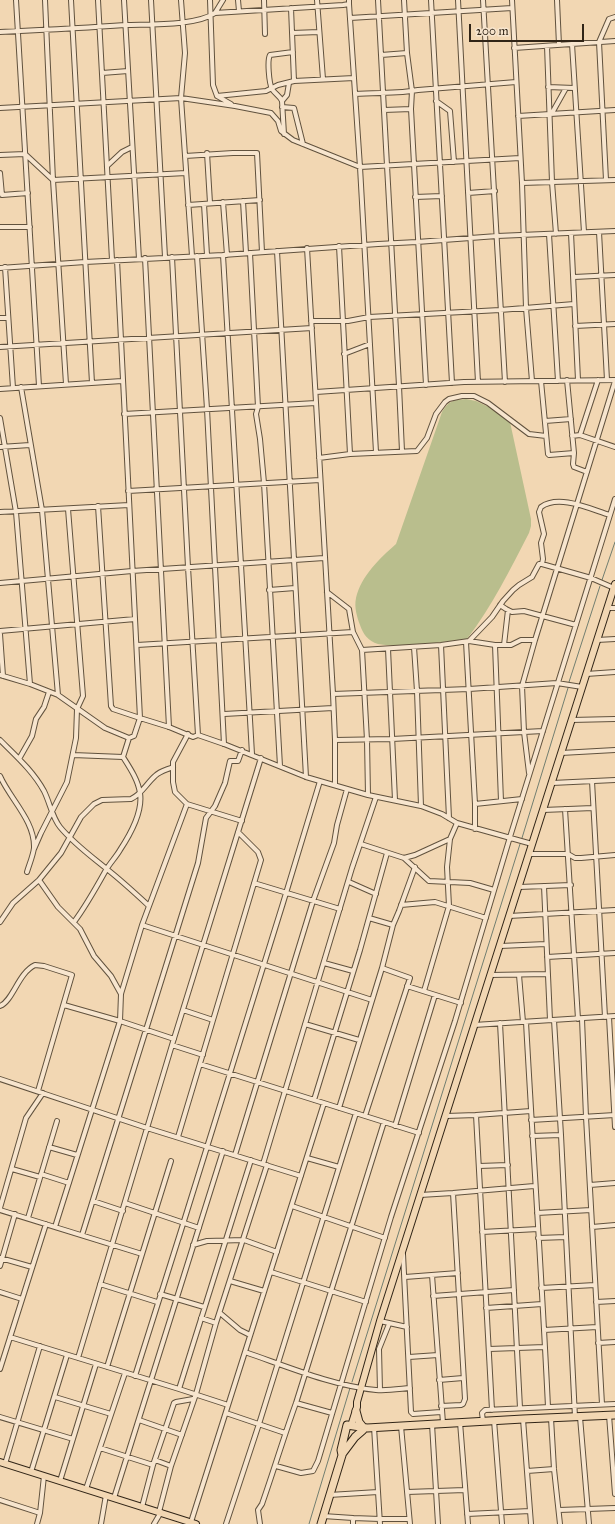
<!DOCTYPE html>
<style>
body{margin:0}
#map{position:relative;width:615px;height:1524px;overflow:hidden;background:#f2d7b3;font-family:"IM FELL Great Primer",serif}
canvas{display:block}
.scale{position:absolute;left:469px;top:24px;width:115px;height:18px;box-sizing:border-box;border:2px solid #312517;border-top:0;padding-left:5px;font-size:12px;line-height:14px;white-space:nowrap;color:#312517;-webkit-text-stroke:3px #f7e5ce;paint-order:stroke}
</style>
<div id="map">
<canvas width="615" height="1524"></canvas>
<div class="scale">200 m</div>
</div>
<script>
const context = document.querySelector('canvas').getContext('2d');
context.lineJoin = 'round';
function paint(path, color) {
  context.fillStyle = color;
  context.fill(path, 'evenodd');
}
function stroke(path, color, width, dash) {
  context.strokeStyle = color;
  context.lineWidth = width;
  context.lineCap = dash ? 'butt' : 'round';
  context.setLineDash(dash || []);
  context.stroke(path);
}
paint(new Path2D(`
 M466,399l10,2 17,8 17,13 21,97v7l-2,7c-19,37 -37,73 -62,106 -27,3 -62,10 -89,5 -10,-3 -15,-10 -18,-19 -3,-8 -6,-18 -4,-27 5,-22 24,-40 40,-54l46,-132c7,-11 10,-12 24,-13z`), '#b9be8d');
stroke(new Path2D(`
 M602,580l13,-38
 M569,682l31,-96
 M522,838l46,-150
 M352,1382l168,-538
 M309,1524l41,-136`), '#717e70', 1);
const minor = new Path2D(`
 M16,0l23,386
 M45,0l8,180 13,204
 M71,0l21,383
 M98,0l14,260
 M124,0l15,259
 M151,0l14,257
 M181,0l4,53 -4,45 11,158
 M210,0l3,85 4,11 14,8
 M238,0l1,11
 M264,0l1,34
 M317,0l6,79
 M378,0l21,386 3,65
 M404,0l3,53 5,38 -1,18 15,276
 M431,0l21,383
 M458,0l20,382
 M483,0l22,382
 M512,0l10,183 4,125 6,73
 M557,0l2,45
 M349,4l11,163 16,285
 M291,8l3,73
 M215,13l8,-13
 M350,18l162,-10
 M0,32c42,-2 84,-4 125,-7 25,-1 71,1 90,-12l128,-8 6,-1v-4
 M292,33l27,-1
 M572,44l12,188
 M547,46l5,136 4,52
 M514,48l101,-7
 M381,55l26,-2
 M102,73l26,-2
 M548,87l26,1
 M355,94c21,-2 43,0 63,-4l98,-8
 M217,96l49,-5 12,-6 16,-4 60,-3
 M282,101l5,-6 2,-12
 M436,101l14,10 4,51
 M282,107l12,1 9,36
 M0,108l181,-10 54,8 36,7 7,8 3,10 12,9 67,27 160,-9
 M384,110l27,-1
 M552,113l14,-25
 M518,116l97,-6
 M284,134l-2,-33c-2,-5 -7,-7 -10,-12 -3,-6 -5,-29 -2,-34l23,-3
 M207,153l3,50
 M0,155l25,-1 28,26 133,-7
 M185,156l48,-3h24l5,99
 M107,166l15,-14 10,-5
 M0,173l2,22 26,-2
 M606,180l-7,-138 10,-23 6,-2
 M522,183l93,-3
 M468,193l27,-2
 M415,197l27,-1
 M243,201l3,52
 M223,202l4,53
 M204,204l3,51
 M188,205l72,-5
 M0,227h30
 M599,232l8,148
 M571,233l7,147
 M549,234l9,147
 M339,246l11,208
 M307,248l26,446 2,46v45
 M277,251l29,526
 M250,253l8,154 -2,7 4,25 4,44 16,283
 M223,255l29,499
 M197,256l10,153 17,335
 M172,257l16,310 10,168
 M145,258l24,469
 M117,260l23,458 29,9 24,10 5,-2 26,9 82,33 62,18 53,11 21,8 15,9 75,21
 M5,267l8,121
 M0,268l85,-6 138,-7 155,-11 39,-2 80,-6 118,-5
 M574,277l41,-2
 M0,318h8
 M311,321h37l21,-4 131,-7 74,-6
 M575,326l40,-2
 M0,347l312,-19
 M344,354l26,-10
 M567,380l7,73 -1,11 1,3 13,5
 M541,381l7,73 1,1 25,-2
 M21,387l21,123 16,185
 M0,389l122,-8
 M316,392l148,-10 151,-2
 M124,414l192,-11
 M0,418l16,94 14,172
 M545,421l26,-2
 M580,435l18,-55
 M572,436l8,-1 35,12
 M0,447l30,-2
 M319,458l31,-4 67,-3 10,-13 9,-24 9,-12 4,-3 13,-3h12l14,7 41,31 17,2
 M128,491l192,-11
 M0,512l129,-7
 M542,564l49,14 23,10
 M0,583l132,-12 192,-13
 M269,590l26,-2
 M327,592l22,17 4,23 9,18 5,90 1,55
 M500,605l6,4 6,3 12,-1 52,14
 M607,608h8
 M0,631l135,-12
 M0,634l3,42
 M597,640l18,-1
 M469,641l23,-24 11,-16 10,-11 6,-5 13,-8 7,-13h3l1,-5 -2,-16 3,-9 -5,-22 2,-5c18,-13 49,2 69,8
 M466,642l9,162v25
 M137,645l216,-13
 M441,645l8,173
 M495,645l6,156
 M504,645l4,-35
 M414,647l3,44 4,115
 M388,649l7,151
 M362,650l79,-5 28,-4 26,4h16l10,-5h14
 M586,674l29,-2
 M0,675l30,9 28,11 47,33 24,10 5,-2 6,-18 -27,-9 -2,-3 -13,-200
 M333,694l136,-5 88,-6 25,4
 M224,714l109,-6
 M571,720l44,-1
 M188,734l-15,28v20l2,10 12,12 55,17
 M0,740c16,16 33,31 44,51 6,12 8,26 16,36 14,17 31,29 48,43 14,11 28,24 41,36
 M335,740l57,-1 151,-8
 M561,753l54,-3
 M73,755l50,2
 M19,759l13,-23 4,-17 8,-12 5,-15
 M529,773l-5,-41 -2,-46 13,-46 80,-259
 M0,776c10,23 35,45 34,72 -1,8 -5,17 -7,24
 M592,781l13,236
 M552,783l63,-3
 M475,804l47,-5
 M565,809l13,210
 M543,810l50,-2
 M361,844l43,14 11,-3 35,-16 7,-16
 M34,849l7,-16 26,-51 9,-44 1,-29 6,-13 -15,-187
 M529,854h39l7,4h6l34,-3
 M404,858l25,23 41,2 24,7
 M39,880l19,27 22,22 14,27 17,20 10,18
 M349,882l27,12
 M254,883l86,26
 M544,886l6,134
 M519,887l52,-2
 M401,905l34,-3 51,16
 M509,916l106,-6
 M369,918l24,7
 M0,922l13,-19 26,-23 22,-27 20,-36 13,-13 8,-4 29,-1c11,-5 15,-15 24,-23 5,-5 11,-6 18,-9
 M74,922c12,-16 22,-34 32,-52 4,-7 10,-13 14,-20 10,-15 23,-38 20,-57 -2,-13 -10,-25 -17,-36l6,-19
 M142,925l230,75
 M500,946l46,-2
 M547,957l68,-4
 M324,963l29,8
 M490,975l58,-1
 M519,975l4,47
 M407,986l54,17
 M424,991l25,-85 -2,-39 3,-28
 M64,1005l56,16 54,18
 M0,1006c13,-5 18,-33 35,-41l9,1 28,9 -34,116
 M183,1010l30,10
 M609,1017l6,110
 M582,1019l4,98 16,287
 M554,1020l7,115
 M526,1022c7,128 16,257 22,385
 M500,1023l20,385
 M305,1024l54,16
 M474,1025l141,-9
 M172,1045l31,10
 M200,1064l219,69
 M0,1079l147,49 154,48
 M314,1100l46,-150 27,-97
 M339,1108l43,-140 11,-43 6,-14 16,-44
 M476,1115l55,-4
 M365,1116l45,-138 -28,-10
 M446,1116l30,-1 16,295
 M531,1120l84,-5
 M395,1126l40,-131
 M532,1136l29,-1 14,282
 M178,1137l83,-277 -3,-8 -20,-20
 M49,1147l28,8
 M235,1155l78,-254 21,-58 3,-18 10,-36
 M307,1158l32,9
 M263,1164l89,-296 24,-71
 M479,1166l29,-1
 M12,1169l28,8
 M41,1174l28,9
 M590,1185l25,-2
 M420,1195l33,-2 81,-7
 M93,1201l30,10
 M125,1203l74,25
 M292,1206l93,32
 M0,1208l26,-90 17,-25
 M0,1210l142,44
 M537,1213l54,-3
 M28,1218l29,-97
 M55,1227l65,-206 1,-27 21,-69 45,-121
 M592,1227l23,-2
 M482,1232l56,-3
 M82,1235l116,-372 8,-45 9,-12 10,-23 5,-22h8l4,-11
 M538,1238l28,-1
 M193,1245l14,-4 37,-1 33,12
 M403,1254l8,158 2,2 28,-2
 M0,1258l32,9
 M0,1266l15,-52
 M271,1272l95,30
 M432,1275l11,148
 M405,1277l53,-4
 M230,1281l34,10
 M100,1284l57,18
 M541,1288l54,-3
 M0,1292l22,7
 M160,1294l44,13
 M433,1296l81,-6
 M596,1302l19,-1
 M486,1308l56,-4
 M220,1313l20,17 10,5
 M201,1318l15,5
 M380,1321l27,6
 M544,1330l53,-3
 M10,1337l169,52 49,16
 M598,1343l17,-1
 M489,1349l56,-2
 M245,1352c41,14 88,34 131,38 11,1 23,-1 34,-2
 M409,1357l29,-2
 M78,1358l94,-313 89,-287
 M107,1367l64,-206
 M0,1369l46,-145
 M135,1376c16,-52 33,-103 49,-155 46,-147 92,-293 136,-440
 M439,1380l24,-2
 M179,1389l72,-229
 M380,1390l-1,-41 10,-25
 M55,1397l56,17
 M296,1403l36,10
 M441,1406l20,-1 2,-1 2,-5 -12,-206
 M226,1413l59,20
 M609,1415l6,79
 M0,1417l73,22
 M580,1417l9,107
 M551,1418l3,51 6,55
 M523,1419l8,105
 M139,1420l43,15
 M494,1420l8,104
 M483,1421l-1,-8 3,-3 130,-6
 M460,1422l8,102
 M432,1424l6,100
 M401,1426l9,98
 M374,1427l6,97
 M100,1448l53,17
 M155,1460l16,6
 M5,1464l35,-118
 M276,1466l25,7 12,-2 5,-10 73,-244 64,-196 55,-184 105,-338
 M527,1471l27,-2
 M31,1472l36,-117
 M60,1481l36,-117
 M86,1489l39,-116
 M407,1492l58,-2
 M329,1495l49,-3
 M114,1498l109,-347
 M0,1500l40,13
 M142,1507l11,-42 21,-62 2,-1 17,-3
 M559,1510l56,-2
 M159,1512l12,-46 25,-72 20,-71 51,-158
 M467,1514l63,-3
 M323,1516l30,2v6
 M353,1518l27,1h29
 M191,1522l133,-419
 M37,1524l3,-11 4,-37
 M101,1524l5,-29
 M154,1524l7,-12
 M226,1524l33,-100 97,-311
 M260,1524l-2,-14 4,-6c12,-34 22,-68 34,-101l88,-281`);
const primary = new Path2D(`
 M351,1426l6,-19v-5l23,-81 235,-737
 M0,1462l196,62`);
const trunk = new Path2D(`
 M356,1411l3,11 4,5
 M343,1453l12,-16 8,-7
 M342,1455l-1,-5 6,-25 20,3 156,-9 92,-4
 M321,1524l22,-72`);
stroke(minor, '#61523e', 6);
stroke(primary, '#312517', 8);
stroke(trunk, '#312517', 9);
stroke(minor, '#f7e5ce', 4);
stroke(primary, '#f2d7b3', 6);
stroke(trunk, '#f2d7b3', 7);
</script>
